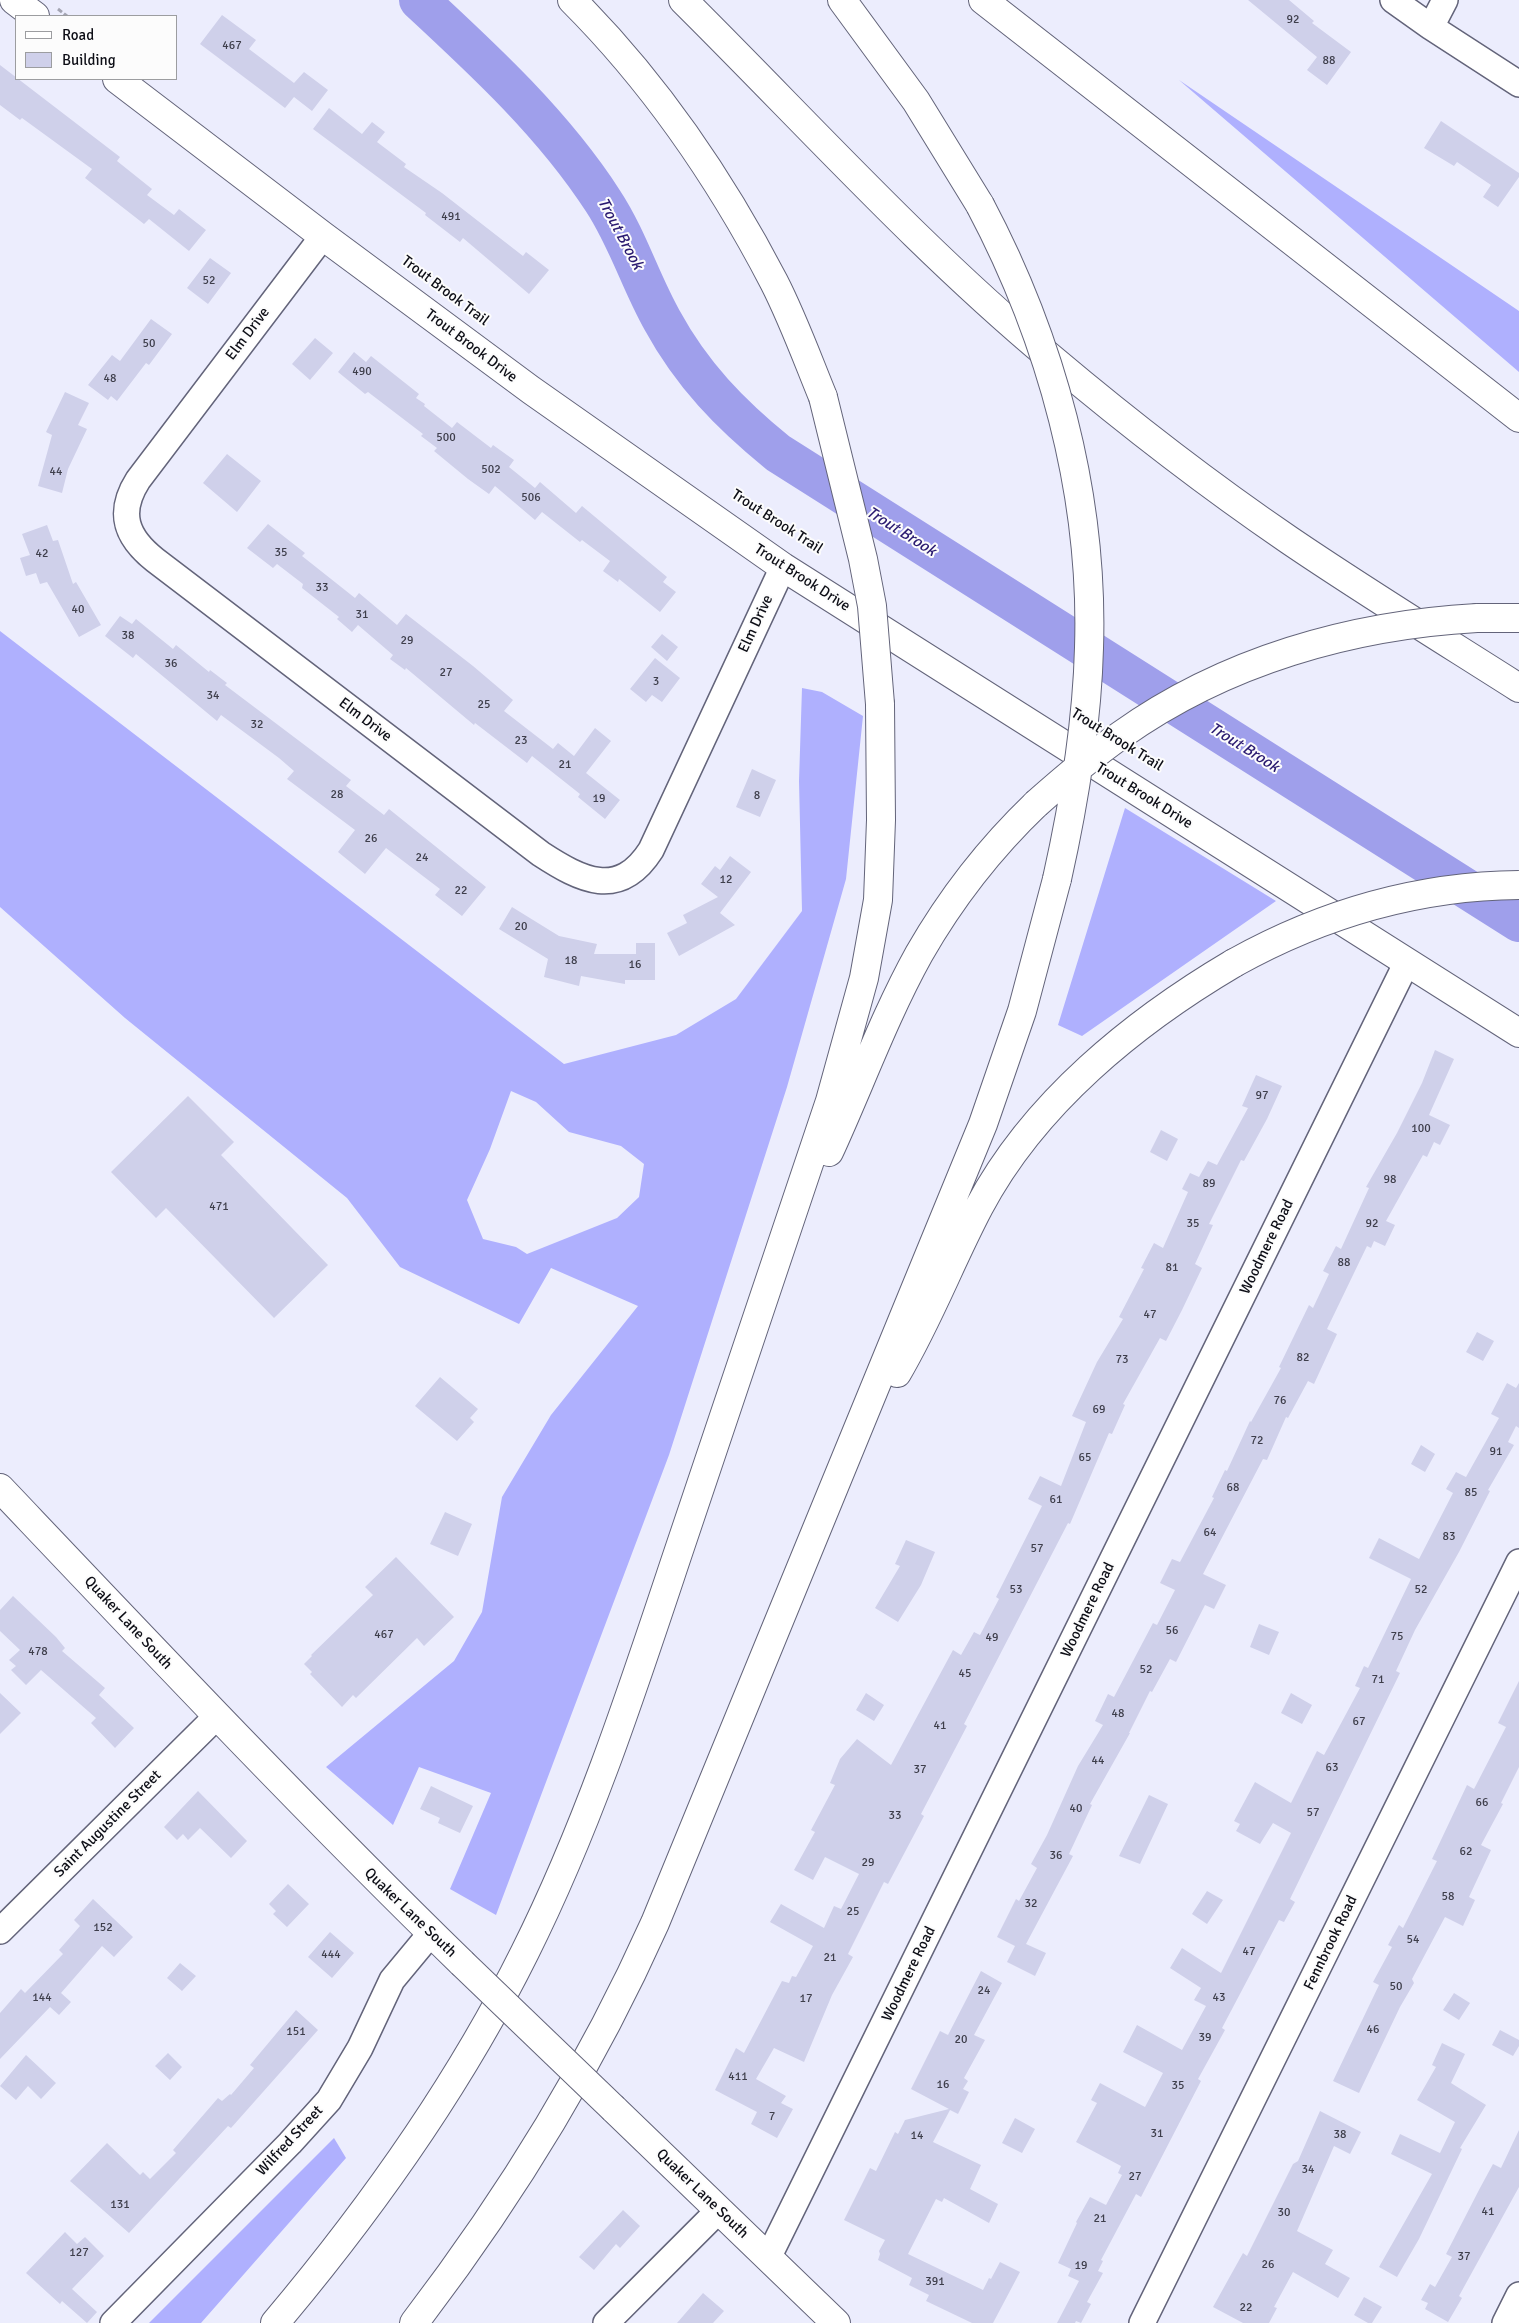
<!DOCTYPE html>
<style>
body{margin:0}
#map{position:relative;width:1519px;height:2323px;overflow:hidden;background:#ecedfd;font-family:Signika,sans-serif}
canvas{display:block}
.legend{position:absolute;left:15px;top:15px;width:162px;height:65px;box-sizing:border-box;background:#fcfcfc;border:1px solid #9c9da0;margin:0;padding:6px 9px;list-style:none;font-size:15px;color:#0d0e16}
.legend li{display:flex;align-items:center;gap:10px;height:25px}
.legend b{width:25px;border:1px solid #9c9da0}
</style>
<div id="map">
<canvas width="1519" height="2323"></canvas>
<ul class="legend">
<li><b style="height:6px;background:#fff"></b>Road</li>
<li><b style="height:14px;background:#cfd0ea"></b>Building</li>
</ul>
</div>
<script>
const context = document.querySelector('canvas').getContext('2d');
context.lineJoin = 'round';
function paint(path, color) {
  context.fillStyle = color;
  context.fill(path, 'evenodd');
}
function stroke(path, color, width, dash) {
  context.strokeStyle = color;
  context.lineWidth = width;
  context.lineCap = dash ? 'butt' : 'round';
  context.setLineDash(dash || []);
  context.stroke(path);
}
function write(font, color, halo, rows, align = 'center') {
  context.font = font + ' Signika,sans-serif';
  context.lineWidth = 4;
  context.setLineDash([]);
  context.textBaseline = 'middle';
  context.strokeStyle = halo;
  context.fillStyle = color;
  for (const [text, x, y, turn = 0] of rows) {
    context.save();
    context.translate(x, y);
    context.rotate((+turn || 0) * Math.PI / 180);
    context.textAlign = isNaN(turn) ? turn : align;
    if (halo) context.strokeText(text, 0, 0);
    context.fillText(text, 0, 0);
    context.restore();
  }
}
paint(new Path2D(`
 M1179,80l340,231v61z
 M0,631l564,433 112,-29 60,-36 66,-88 -3,-130 3,-93 20,4 41,24 -17,163 -59,208 -118,368 -173,460 -46,-26 41,-96 -72,-26 -26,58 -67,-58 128,-106 28,-49 20,-115 49,-82 87,-109 -87,-38 -32,56 -119,-57 -53,-69 -222,-180 -125,-111zM511,1091l25,11 33,30 52,14 23,18 -5,33 -22,21 -90,36 -11,-7 -33,-8 -16,-39 23,-51z
 M1125,808l151,93 -194,135 -24,-11z
 M334,2138l12,20 -145,165h-52z`), '#afb0fe');
stroke(new Path2D(`
 M419,0c66,61 135,125 184,201 25,38 37,80 59,119 30,55 68,94 116,133l741,469`), '#9f9feb', 40);
paint(new Path2D(`
 M1248,0h41l25,21 -2,2 39,29 -24,33 -20,-15 10,-13z
 M222,15l34,25 -7,9 45,34 10,-11 24,18 -16,21 -18,-14 -9,11 -85,-64z
 M0,65l120,92 -3,4 35,28 -5,6 27,20 5,-6 27,21 -17,21 -40,-32 -5,5 -59,-46 7,-9 -70,-51 -2,2 -20,-15z
 M329,108l33,26 10,-12 13,10 -8,10 29,22 -2,3 38,26 81,63 3,-4 23,18 -20,24 -66,-56 -3,4 -35,-27 1,-2 -113,-84z
 M1441,121l78,52v4l-21,30 -15,-10 8,-12 -34,-23 -3,4 -30,-18z
 M210,258l21,15 -23,31 -21,-16z
 M151,319l21,15 -23,31 -3,-2 -29,38 -6,-5 -3,4 -20,-15 24,-30 8,6z
 M315,338l18,15 -23,27 -18,-16z
 M354,352l12,10 5,-6 48,38 -3,4 9,6 -1,2 28,22 5,-6 34,26 2,-3 21,15 -5,7 26,21 5,-6 36,31 6,-7 85,71 -4,5 13,10 -16,20 -41,-33 -1,3 -15,-11 7,-10 -28,-21 -2,2 -38,-30 -7,8 -40,-34 -6,8 -21,-15 -34,-28 3,-3 -16,-12 2,-2 -55,-42 -3,2 -27,-22z
 M65,392l24,11 -11,22 9,4 -19,40 -6,24 -24,-7 14,-51 -6,-3z
 M227,454l34,27 -24,31 -34,-29z
 M268,524l37,29 -3,3 53,42 4,-5 38,32 9,-11 67,52 40,34 -9,11 49,38 5,-6 16,13 21,-28 16,13 -25,32 34,27 -15,19 -27,-22 2,-3 -48,-38 -5,7 -52,-40 -1,2 -68,-57 -1,2 -15,-11 3,-4 -35,-30 -6,7 -15,-13 2,-2 -37,-29 1,-4 -26,-20 -4,4 -26,-20z
 M47,525l6,16 5,-1 15,44 3,-2 25,43 -22,12 -32,-55 -7,2 -4,-11 -10,3 -6,-18 10,-3 -8,-21z
 M120,616l12,8 4,-5 37,30 3,-4 33,27 1,-2 17,13 -2,2 126,95 -5,6 38,29 5,-6 97,78 -24,29 -27,-21 5,-6 -54,-41 -21,26 -27,-22 17,-22 -68,-51 7,-8 -15,-13 -58,-43 -4,6 -81,-67 -3,4 -28,-22z
 M662,634l16,13 -11,14 -16,-14z
 M655,658l25,20 -18,24 -10,-7 -6,7 -16,-13z
 M752,769l24,11 -16,37 -24,-10z
 M730,856l21,16 -31,41 15,12 -56,31 -12,-23 20,-10 -4,-8 35,-18 -17,-13 14,-18 5,4z
 M512,907l47,29 38,8 -3,10h42v-11h19v37h-30v4l-44,-8 -2,10 -35,-9 4,-18 -49,-30z
 M1435,1050l19,9 -25,56 21,10 -10,20 -6,-3 -7,15 -4,-2 -37,66 9,4 -10,21 -11,-5 -3,7 -4,-2 -40,83 10,5 -23,50 -6,-3 -20,37 -2,-1 -19,43 -4,-1 -60,115 23,11 -12,24 -9,-4 -29,57 -6,-3 -18,33 -2,-1 -21,42h1l-40,71 2,1 -23,49 4,2 -47,88 20,9 -11,23 -28,-14 8,-16 -18,-9 19,-38 3,2 18,-33 -6,-4 16,-29 31,-69 25,-41 -8,-4 13,-27 6,3 39,-74 4,2 18,-35 -15,-7 12,-24 8,3 34,-64 -2,-1 13,-27 2,1 23,-50 1,1 30,-54 -2,-1 30,-62 4,3 16,-34 -6,-3 13,-25 5,3 28,-61 -3,-1 31,-54 25,-50z
 M1256,1075l26,11 -15,33 -23,42 -3,-1 -32,64 4,1 -18,39 7,4 -20,42 -16,31 -6,-3 -37,66 2,1 -13,29 -3,-1 -39,91 -2,-1 -104,201 3,2 -46,88 3,2 -36,68 -4,-2 -36,72 5,3 -21,38 -28,67 -30,-14 -18,31 30,17 -5,7 12,6 -16,29 -26,-14 6,-12 -42,-22 21,-42 8,5 38,-72 7,2 3,-7 4,1 17,-31 -43,-24 11,-18 43,24 10,-22 7,3 18,-35 -34,-17 -12,23 -19,-10 21,-38 -4,-2 24,-45 -5,-2 10,-24 17,-20 34,26 62,-115 8,5 13,-23 6,3 19,-36 -3,-2 46,-91 -14,-7 12,-23 21,10 25,-64 -14,-6 25,-54 26,-43 -4,-2 25,-48 -3,-1 13,-25 9,5 25,-56 -6,-3 8,-16 9,4 9,-16 9,4 31,-57 -6,-2z
 M188,1096l46,46 -13,13 107,110 -54,53 -108,-110 -10,10 -45,-46z
 M1161,1130l17,9 -11,22 -17,-9z
 M1477,1332l17,9 -11,20 -17,-9z
 M440,1377l38,32 -8,9 4,4 -17,19 -42,-35z
 M1507,1383l9,5 3,-5v45l-3,-2 -8,16 6,3 -26,45 2,1 -31,61 -44,78 -19,41 4,2 -110,226 5,3 -11,20 -5,-2 -57,108 3,2 -27,49 3,2 -60,116 -5,-3 -35,66 2,1 -5,10 5,2 -16,29 4,2 -10,19 -5,-2 -1,2h-18l22,-42 -11,-5 3,-7 -13,-6 19,-40 -1,-1 14,-25 16,8 16,-30 -4,-2 3,-7 -45,-24 21,-39 -6,-3 9,-17 45,24 18,-34 -40,-21 14,-27 45,25 24,-44 -12,-6 7,-12 -31,-20 12,-20 39,25 70,-140 -18,-10 -13,21 -24,-13 4,-7 -6,-3 21,-39 36,21 26,-52 7,4 36,-67 -5,-2 9,-20 4,2 43,-89 -42,-21 10,-20 40,21 34,-66 -7,-4 10,-17 10,5 33,-59 -8,-4z
 M1421,1445l14,9 -10,18 -14,-8z
 M445,1512l27,12 -14,32 -28,-12z
 M906,1540l29,12 -14,33 -23,37 -23,-14 25,-42 -5,-2z
 M396,1557l58,60 -30,29 -7,-8 -61,60 -3,-3 -11,12 -32,-33 2,-2 -8,-8 8,-8 -1,-1 62,-60 -8,-8z
 M13,1596l43,41 9,11 -3,3 43,37 -6,7 35,33 -19,20 -24,-25 5,-5 -55,-48 -15,15 -15,-15 5,-4 -7,-6 11,-10 -20,-19v-21z
 M1259,1624l20,8 -10,23 -19,-8z
 M1519,1681v86l-18,36 2,1 -22,41 10,5 -22,47 6,3 -12,26 -18,-9 -33,62 2,4 -14,24 -41,86 -26,-12 46,-96 -6,-3 19,-35 -4,-2 11,-20 4,3 34,-67 -5,-2 35,-74 7,4 32,-62 -8,-4z
 M0,1693l21,20 -21,21z
 M866,1693l18,12 -10,16 -18,-11z
 M1291,1693l21,12 -10,19 -21,-11z
 M431,1786l42,20 -13,27 -22,-10 2,-5 -20,-9z
 M198,1791l49,50 -16,17 -31,-30 -12,12 -5,-6 -6,6 -13,-13z
 M1149,1795l19,9 -28,60 -21,-8z
 M288,1884l21,20 -22,23 -14,-13 3,-3 -7,-7z
 M1207,1891l16,9 -16,24 -15,-10z
 M93,1899l40,38 -19,20 -12,-11 -41,47 10,9 -12,13 -9,-8 -50,52v-46l21,-24 4,4 38,-39 -4,-4 21,-24 -6,-6z
 M330,1932l24,21 -22,25 -24,-21z
 M180,1963l16,13 -14,15 -15,-13z
 M981,1971l21,12 -28,52 11,5 -21,38 4,3 -5,8 6,3 -11,22 -8,-4 -17,32 48,23 -11,24 28,15 -9,19 -45,-25 -2,4 -6,-3 -28,55 75,36 6,-12 2,1 9,-17 20,10 -27,51h-21l-46,-22 3,-6 -20,-10 3,-7 -34,-18 2,-6 -1,-3 6,-11 -41,-20 26,-52 6,3 19,-39 3,2 7,-14 44,-11 -38,-20 29,-58 8,4z
 M1454,1993l16,10 -11,17 -16,-10z
 M296,2010l22,20 -87,98 -3,-2 -99,107 -59,-52 37,-38 33,32 3,-3 7,7 26,-26 -3,-3 45,-52 4,3 8,-7 1,1 23,-27 -4,-3z
 M1500,2030l19,10v6l-6,10 -21,-11z
 M1442,2043l23,11 -14,29 35,22 -26,43 2,1 -43,90 -22,38 -18,-10 53,-93 -41,-20 9,-20 40,19 15,-31 -38,-22 19,-33 -4,-2z
 M168,2053l14,14 -12,13 -15,-14z
 M26,2055l30,28 -15,16 -13,-13 -12,14 -16,-14z
 M1320,2111l41,21 -11,22 -16,-8 -37,85 36,19 -8,14 25,14 -12,20 -45,-26 -19,35 3,1 -8,15h-26l-30,-16 30,-54 4,3 46,-92 5,-3z
 M1015,2118l20,11 -13,24 -20,-10z
 M1519,2130v57l-60,109 3,2 -14,24 -23,-13 3,-6 -7,-3 9,-16 5,3 17,-30 -6,-3 34,-66 13,-24 8,4z
 M623,2210l17,16 -20,22 -4,-4 -22,26 -15,-13z
 M65,2232l12,12 8,-7 19,19 -32,33 25,23 -10,11 -25,-22 -2,3 -34,-31z
 M703,2293l21,18 -11,12h-36z
 M1364,2297l18,10 -10,16h-4l-14,-8z`), '#cfd0ea');
const minor = new Path2D(`
 M1393,0l38,27 88,57
 M1431,27l14,-27
 M323,236l-185,244c-21,33 -12,57 17,80l386,294c40,26 78,46 110,-4l132,-283
 M0,1931l216,-214
 M768,2258l639,-1296
 M113,2323l177,-180 39,-43 31,-52 32,-68 39,-47
 M606,2323l113,-113
 M1142,2323l377,-761
 M1505,2323l14,-28`);
const secondary = new Path2D(`
 M14,0l21,16
 M117,79l206,157 208,154 252,177 736,466
 M0,1488c152,160 304,321 462,475
 M614,2109l222,214`);
const motorway = new Path2D(`
 M572,0c82,82 149,180 202,282 19,37 33,76 49,115
 M683,0c121,120 236,248 368,358 76,64 156,126 238,182 75,51 153,99 230,148
 M842,0l74,101 64,104
 M983,0l536,418
 M1477,618h42
 M829,1152c30,-65 55,-135 90,-198 32,-56 70,-105 117,-150
 M897,1373c32,-54 53,-111 82,-166 55,-104 155,-185 255,-244
 M275,2323c96,-114 184,-238 250,-371 63,-126 107,-261 151,-393 51,-153 103,-305 154,-458l34,-123 14,-78 3,-80 -1,-116
 M414,2323c95,-124 177,-257 241,-400l328,-799 39,-113 35,-132`);
stroke(minor, '#63647a', 28);
stroke(secondary, '#63647a', 30);
stroke(motorway, '#63647a', 30);
stroke(new Path2D(`
 M58,9l9,7`), '#a3a4b2', 3, [5, 2.5]);
stroke(minor, '#fff', 25);
stroke(secondary, '#fff', 28);
stroke(motorway, '#fff', 28);
const secondaryBridge = new Path2D(`
 M462,1963l152,146`);
const motorwayBridge = new Path2D(`
 M980,205c71,134 114,289 109,443 -2,78 -15,155 -32,231
 M823,397l40,162 9,47 8,98
 M1036,804c27,-24 55,-48 85,-69 104,-74 230,-110 356,-117
 M1234,963c88,-49 184,-77 285,-78`);
stroke(secondaryBridge, '#63647a', 30, []);
stroke(motorwayBridge, '#63647a', 30, []);
stroke(secondaryBridge, '#fff', 28);
stroke(motorwayBridge, '#fff', 28);
write('12px', '#3e3e4b', null, [
 ["92",1293,20],
 ["467",232,46],
 ["88",1329,61],
 ["491",451,217],
 ["52",209,281],
 ["50",149,344],
 ["490",362,372],
 ["48",110,379],
 ["500",446,438],
 ["502",491,470],
 ["44",56,472],
 ["506",531,498],
 ["35",281,553],
 ["42",42,554],
 ["33",322,588],
 ["40",78,610],
 ["31",362,615],
 ["38",128,636],
 ["29",407,641],
 ["36",171,664],
 ["27",446,673],
 ["3",656,682],
 ["34",213,696],
 ["25",484,705],
 ["32",257,725],
 ["23",521,741],
 ["21",565,765],
 ["28",337,795],
 ["8",757,796],
 ["19",599,799],
 ["26",371,839],
 ["24",422,858],
 ["12",726,880],
 ["22",461,891],
 ["20",521,927],
 ["18",571,961],
 ["16",635,965],
 ["97",1262,1096],
 ["100",1421,1129],
 ["98",1390,1180],
 ["89",1209,1184],
 ["471",219,1207],
 ["35",1193,1224],
 ["92",1372,1224],
 ["88",1344,1263],
 ["81",1172,1268],
 ["47",1150,1315],
 ["82",1303,1358],
 ["73",1122,1360],
 ["76",1280,1401],
 ["69",1099,1410],
 ["72",1257,1441],
 ["91",1496,1452],
 ["65",1085,1458],
 ["68",1233,1488],
 ["85",1471,1493],
 ["61",1056,1500],
 ["64",1210,1533],
 ["83",1449,1537],
 ["57",1037,1549],
 ["53",1016,1590],
 ["52",1421,1590],
 ["56",1172,1631],
 ["467",384,1635],
 ["75",1397,1637],
 ["49",992,1638],
 ["478",38,1652],
 ["52",1146,1670],
 ["45",965,1674],
 ["71",1378,1680],
 ["48",1118,1714],
 ["67",1359,1722],
 ["41",940,1726],
 ["44",1098,1761],
 ["63",1332,1768],
 ["37",920,1770],
 ["66",1482,1803],
 ["40",1076,1809],
 ["57",1313,1813],
 ["33",895,1816],
 ["62",1466,1852],
 ["36",1056,1856],
 ["29",868,1863],
 ["58",1448,1897],
 ["32",1031,1904],
 ["25",853,1912],
 ["152",103,1928],
 ["54",1413,1940],
 ["47",1249,1952],
 ["444",331,1955],
 ["21",830,1958],
 ["50",1396,1987],
 ["24",984,1991],
 ["144",42,1998],
 ["43",1219,1998],
 ["17",806,1999],
 ["46",1373,2030],
 ["151",296,2032],
 ["39",1205,2038],
 ["20",961,2040],
 ["411",738,2077],
 ["16",943,2085],
 ["35",1178,2086],
 ["7",772,2117],
 ["31",1157,2134],
 ["38",1340,2135],
 ["14",917,2136],
 ["34",1308,2170],
 ["27",1135,2177],
 ["131",120,2205],
 ["41",1488,2212],
 ["30",1284,2213],
 ["21",1100,2219],
 ["127",79,2253],
 ["37",1464,2257],
 ["26",1268,2265],
 ["19",1081,2266],
 ["391",935,2282],
 ["22",1246,2308]
]);
write('15px', '#0d0e16', '#fcfcfc', [
 ["Trout Brook Trail",445,291,37],
 ["Elm Drive",248,334,-53],
 ["Trout Brook Drive",471,346,37],
 ["Trout Brook Trail",777,522,33],
 ["Trout Brook Drive",802,578,33],
 ["Elm Drive",756,624,-65],
 ["Elm Drive",365,720,37],
 ["Trout Brook Trail",1117,740,32],
 ["Trout Brook Drive",1144,796,32],
 ["Woodmere Road",1267,1247,-64],
 ["Woodmere Road",1088,1610,-64],
 ["Quaker Lane South",128,1623,47],
 ["Saint Augustine Street",108,1824,-45],
 ["Quaker Lane South",410,1913,44],
 ["Fennbrook Road",1331,1943,-64],
 ["Woodmere Road",909,1974,-64],
 ["Wilfred Street",290,2141,-47],
 ["Quaker Lane South",702,2194,44]
]);
write('italic 16px', '#2a1a70', '#fcfcfc', [
 ["Trout Brook",620,234,62],
 ["Trout Brook",901,532,32],
 ["Trout Brook",1244,748,32]
]);
</script>
